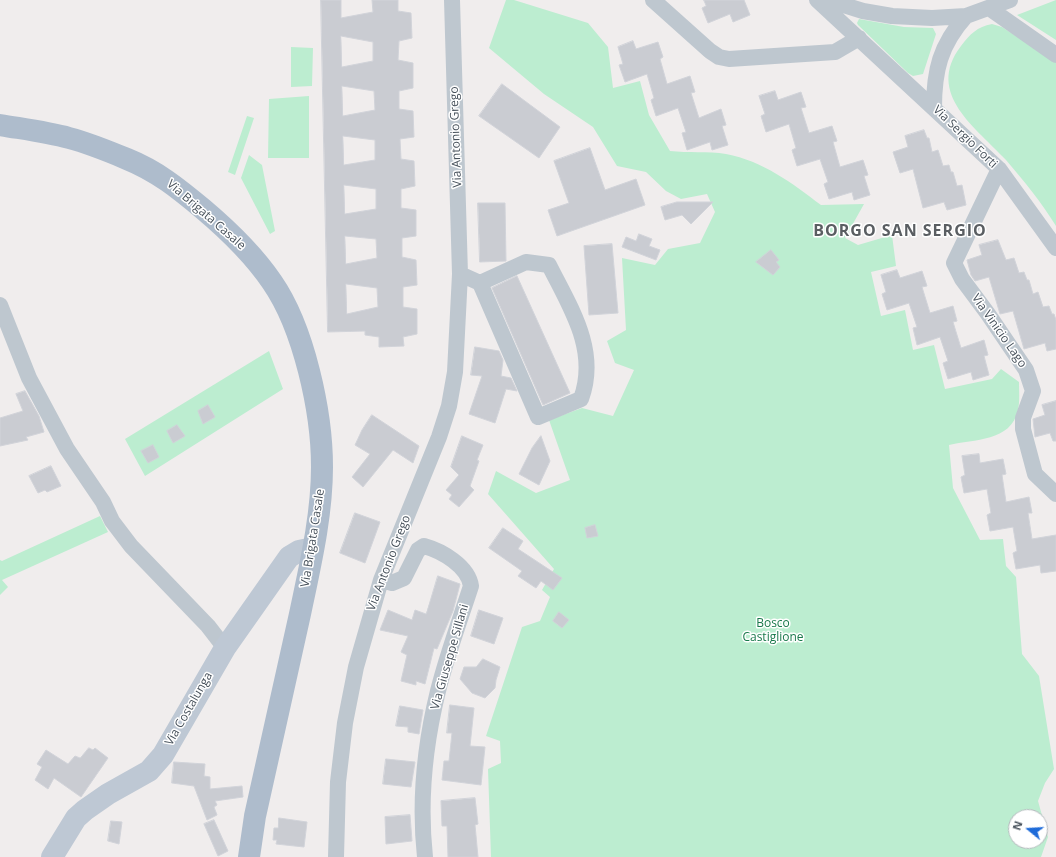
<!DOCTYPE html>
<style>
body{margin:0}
#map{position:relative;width:1056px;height:857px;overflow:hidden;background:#f0eded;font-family:"Open Sans",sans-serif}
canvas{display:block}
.north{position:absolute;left:1008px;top:809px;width:40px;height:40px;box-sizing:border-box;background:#fff;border:1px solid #b5b9bd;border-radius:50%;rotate:288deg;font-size:11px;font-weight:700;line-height:16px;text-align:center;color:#46505a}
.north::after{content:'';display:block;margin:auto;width:14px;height:18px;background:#1e6bd9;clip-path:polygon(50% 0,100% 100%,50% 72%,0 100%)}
</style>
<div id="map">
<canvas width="1056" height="857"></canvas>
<div class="north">N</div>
</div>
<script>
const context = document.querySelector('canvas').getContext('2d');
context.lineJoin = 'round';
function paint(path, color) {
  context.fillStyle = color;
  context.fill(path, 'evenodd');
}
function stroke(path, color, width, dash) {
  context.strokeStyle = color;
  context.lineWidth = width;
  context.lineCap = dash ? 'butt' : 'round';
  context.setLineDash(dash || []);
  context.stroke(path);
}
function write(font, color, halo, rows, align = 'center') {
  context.font = font + ' "Open Sans",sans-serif';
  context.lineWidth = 3;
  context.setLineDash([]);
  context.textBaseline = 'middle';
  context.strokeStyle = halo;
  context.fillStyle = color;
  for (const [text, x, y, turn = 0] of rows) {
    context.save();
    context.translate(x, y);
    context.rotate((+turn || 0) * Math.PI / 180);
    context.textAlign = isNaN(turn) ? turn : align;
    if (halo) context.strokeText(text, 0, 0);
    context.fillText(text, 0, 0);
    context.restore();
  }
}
paint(new Path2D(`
 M506,0h8l74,23 20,24 5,41 27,-7 9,34 21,36c18,2 38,0 56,3 37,7 66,29 95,51l43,-1 -19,34 13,7 34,-10 4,31 -25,6 10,44 24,-6 8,40 21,-5 11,44 47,-10 9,-10 18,13c0,9 1,20 -1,28 -7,32 -44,29 -69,35l4,43 27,52 23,-1 3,27 10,11 6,77 17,22 15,93 -9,14 -7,18 10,36 -7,20h-550l-3,-88 13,-6 -1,-22 -14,-5 36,-109 18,-6 10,-24 -8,-7 12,-21 -66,-75 8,-23 40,22 34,-13 -21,-60 33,-12 31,8 21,-46 -19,-7 -8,-22 19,-11 -4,-72 33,7 13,-16 32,-6 15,-31 -8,-18 -26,5 -15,-8 -20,-19 -29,-6 -24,-39 -49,-33 -55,-46zM1016,817h24v24h-24z
 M1056,0v40l-39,-25z
 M859,19l45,8 29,1 3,6 -13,40 -10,2 -5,-3 -50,-48 -1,-2z
 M992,24l10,3 54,35v164c-14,-23 -32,-45 -50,-66 -28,-31 -82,-66 -45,-114 9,-12 16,-19 31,-22z
 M291,47l22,1 -1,38 -21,1z
 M309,96v62h-41l1,-59z
 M247,116l7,2 -19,57 -7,-3z
 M249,155l13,10 13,66 -5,3 -29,-56z
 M269,351l14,38 -138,87 -20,-37z
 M100,516l8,16 -106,48 6,7 -8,8v-35l2,1z`), '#bcedd0');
const building = new Path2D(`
 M321,0h20v18l32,-6 -1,-12h26v11l13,2 1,25 -13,3 -1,19 15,3v25l-14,3v18l14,2 1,26 -14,2 1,20 13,2 1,25 -14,3v19l15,2v26l-14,2v19l14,3 1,25 -14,2v20l14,2v25l-14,3 1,9 -25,1v-10l-14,-2v-4l-37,1zM341,36l32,6v19l-31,6zM342,86l32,5 1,19 -32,6zM343,136l32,4v20l-31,5zM344,185l32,4v20l-31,5zM345,236l31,3 1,19 -31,6zM346,284l31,4 1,19 -31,7z
 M704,0h40l6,15 -17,7 -3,-8 -22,9 -6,-15 4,-2z
 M633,41l3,8 22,-7 5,15 -3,2 7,25 23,-8 5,16 -4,1 8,25 22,-9 5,16 -4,1 6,19 -16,5 -2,-8 -23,8 -5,-17 4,-1 -8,-24 -22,8 -5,-16 3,-2 -7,-24 -22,8 -6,-17 4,-1 -5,-17z
 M502,84l58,43 -21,31 -60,-42z
 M775,91l3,9 23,-8 5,15 -5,1 8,25 23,-7 5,15 -4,1 7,25 23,-7 5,15 -4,1 6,19 -16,5 -2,-8 -23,7 -5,-15 4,-2 -8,-23 -23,7 -5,-16 4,-2 -7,-24 -23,8 -5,-16 4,-2 -6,-18z
 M924,130l3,8h2l3,14 6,-2 5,16 6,-1 2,7h2l4,14 5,-1 4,20 -19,5 -3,-8 -21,6 -10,-39 -13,4 -7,-21 15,-5 -3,-11z
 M590,148l15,42 31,-11 9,26 -88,31 -9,-26 21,-7 -15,-42z
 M677,202h36l-22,22 -9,-9 -17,5 -4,-13z
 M478,203h27l1,58 -26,1z
 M639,234l13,5 -3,7 11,4 -4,10 -34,-13 4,-10 10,4z
 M998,240l8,20 8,-2 5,15 5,-1 3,8h2l4,14 5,-2 5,15 6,-1 3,8h2l2,6v29l-9,2 -2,-8 -21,6 -11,-38 -13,3 -11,-37 -14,4 -4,-6 -4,-15 15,-5 -3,-10z
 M612,244l6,69 -29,2 -5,-69z
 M771,250l8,10 -3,2 4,5 -7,8 -17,-13z
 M897,270l3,8 22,-7 5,15 -5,1 8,26 23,-7 4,15 -4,1 8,26 23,-8 4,15 -4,1 5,19 -16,5 -2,-8 -23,7 -5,-16 5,-2 -8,-24 -23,8 -4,-17 4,-1 -8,-24 -22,7 -5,-16 4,-2 -5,-17z
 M517,276l53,117 -27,12 -51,-117z
 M475,347l24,4 4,9 -2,16 10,2 6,13 -11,-2 -11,34 -26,-9 13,-38 -11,-1z
 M25,391l14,25 5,16 -18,5 2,3 -28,6v-28l23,-7 -7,-17z
 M1056,401v40h-3l-3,-8 -15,4 -2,-18 12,-4 -3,-10z
 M208,405l7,12 -12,7 -5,-13z
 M372,415l47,31 -6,17 -20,-13 -30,37 -11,-10 18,-23 -15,-9 7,-15z
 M177,425l8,11 -12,7 -6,-12z
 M462,436l21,9 -6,15 2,1 -9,25 4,4 -15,17 -10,-8 3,-4 -6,-5 13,-15 -8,-8z
 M541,436l9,25 -11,24 -20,-11 13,-26z
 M153,445l6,12 -11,6 -7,-12z
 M979,454l1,9 23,-4 3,15 -4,1 4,27 23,-5 3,16h-4l4,26 24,-4v36l-15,2 -1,-8 -24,4 -3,-16 4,-2 -4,-24 -23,4 -3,-16 4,-2 -4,-24 -23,4 -3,-16 4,-2 -3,-19z
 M51,466l10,20 -14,6 -2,-2 -7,3 -9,-17z
 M355,513l25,9 -15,41 -25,-10z
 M595,525l3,11 -11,2 -2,-10z
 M503,528l20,13 -5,8 44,29 -9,12 -12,-9 -5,7 -18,-12 4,-5 -33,-23z
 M438,576l22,8 -7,27 -16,38 -3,-1 -9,36 -9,-3v4l-15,-4 6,-26 -6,-3 7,-16 -28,-6 8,-20 24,10 3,-10 11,4z
 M479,610l24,8 -9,26 -23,-8z
 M559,612l10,8 -7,8 -9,-7z
 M483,659l17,8 -4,13 -1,8 -10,10 -13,-5 -12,-14 4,-12h12z
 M450,705l24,3 -4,38 15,1 -4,38 -39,-5 2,-19h5l3,-28h-5z
 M400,706l23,4 -4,24 -11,-2v-5l-12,-1z
 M89,748l4,2 2,-2 13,10 -27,39 -27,-19 -6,11 -13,-9 7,-13 -5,-3 9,-14 22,14 7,-8 5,2z
 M386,759l29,3 -4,25 -28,-3z
 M174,762l31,2 -1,12 6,1v12l32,-3 1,11 -28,4 2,4 -3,2 3,8 -10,5 -13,-34 -22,-3z
 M475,798l3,26 -3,1 3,32h-30l-1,-31h-5l-1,-25z
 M410,815l2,26 -26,3 -1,-27z
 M279,818l28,4 -3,25 -28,-3 1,-4h-4l1,-12h4z
 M214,820l14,31 -10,5 -14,-32z
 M111,821l11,1 -3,22 -11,-3z`);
paint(building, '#caccd2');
stroke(building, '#d1d3d9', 1);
stroke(new Path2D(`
 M653,0l57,51 9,6 10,2 106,-7 24,-14
 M817,0l182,169 57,79
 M828,0l35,11 29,5 40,2 34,-2 44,-16
 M989,8l67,47
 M934,108c0,-37 6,-63 32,-92
 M999,169l-45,94 8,16 26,35 38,56 7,21 -10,27v11l12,45 21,20
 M460,274l20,9 58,134 43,-18c18,-49 -11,-92 -32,-134l-23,-3 -46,21
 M0,305l29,73 38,71 36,53 9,19 19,25 77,80 17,22
 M381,580l11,3 12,-5 14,-28 6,-4c18,5 44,20 47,40 -11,34 -24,69 -33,105 -13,53 -19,111 -13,166
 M336,857l2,-75 7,-59 11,-56 25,-87 58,-143 10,-31 6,-34 5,-98 -8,-274`), '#bec7cf', 16);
stroke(new Path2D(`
 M52,857l24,-39 9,-8 23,-16 41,-23 14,-16 62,-107 64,-91 10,-6 14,-3`), '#bec8d4', 22);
stroke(new Path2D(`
 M0,125c23,4 47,7 69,13 19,5 39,13 58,21 30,12 52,30 76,50 26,22 50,45 69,73 32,46 50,130 50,185 0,49 -12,99 -22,147 -15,67 -30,135 -45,202l-6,41`), '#aebccc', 22);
write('12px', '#46505a', '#fff', [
 ["Via Antonio Grego",456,137,-92],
 ["Via Sergio Forti",965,137,44],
 ["Via Brigata Casale",206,215,41],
 ["Via Vinicio Lago",999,331,55],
 ["Via Brigata Casale",313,538,-81],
 ["Via Antonio Grego",389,563,-69],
 ["Via Giuseppe Sillani",450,657,-74],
 ["Via Costalunga",189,709,-60]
]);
write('12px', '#19794b', '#fff', [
 ["Bosco",773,624],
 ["Castiglione",773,638]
]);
context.letterSpacing = '1px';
write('bold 16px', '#5a5e62', '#fff', [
 ["BORGO SAN SERGIO",900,231]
]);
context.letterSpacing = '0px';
</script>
